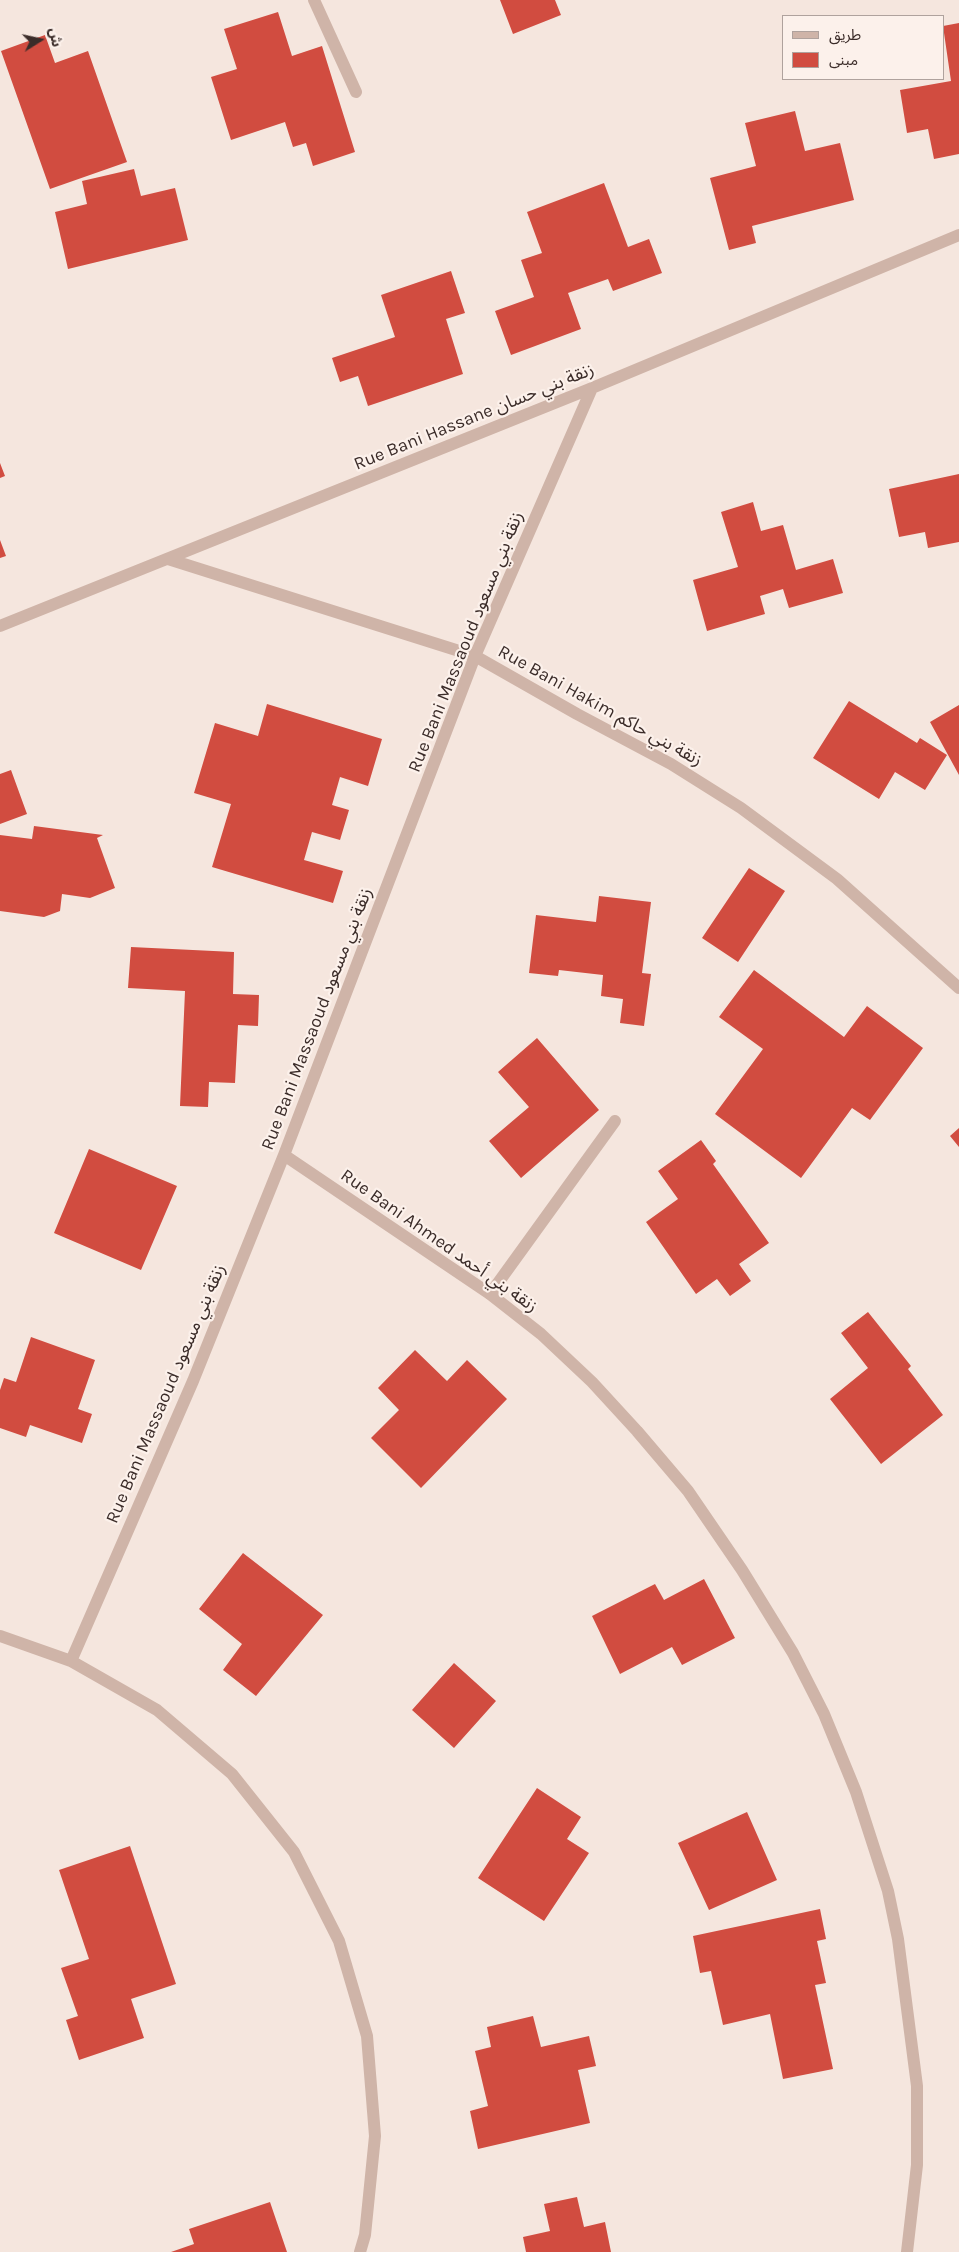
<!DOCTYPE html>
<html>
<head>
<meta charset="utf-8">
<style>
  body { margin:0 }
  #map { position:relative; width:959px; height:2252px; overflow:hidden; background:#f5e6de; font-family:Karla,"Noto Sans Arabic",sans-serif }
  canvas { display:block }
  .legend { position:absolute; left:782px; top:15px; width:162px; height:65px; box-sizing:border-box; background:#fcf1eb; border:1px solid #afa29d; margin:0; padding:6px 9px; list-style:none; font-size:15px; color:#3b2c29 }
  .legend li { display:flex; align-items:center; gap:10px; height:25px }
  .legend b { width:25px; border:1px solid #afa29d }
  .north { position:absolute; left:15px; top:15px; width:50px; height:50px; -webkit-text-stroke:4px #fcf1eb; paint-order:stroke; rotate:80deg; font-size:14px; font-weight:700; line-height:20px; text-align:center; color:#3b2c29 }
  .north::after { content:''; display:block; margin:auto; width:18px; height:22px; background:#3b2c29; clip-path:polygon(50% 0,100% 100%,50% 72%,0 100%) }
</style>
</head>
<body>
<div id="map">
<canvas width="959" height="2252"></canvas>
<ul class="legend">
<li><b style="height:6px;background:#cfb4a8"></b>طريق</li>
<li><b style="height:14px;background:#d14c40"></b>مبنى</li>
</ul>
<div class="north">ش</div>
</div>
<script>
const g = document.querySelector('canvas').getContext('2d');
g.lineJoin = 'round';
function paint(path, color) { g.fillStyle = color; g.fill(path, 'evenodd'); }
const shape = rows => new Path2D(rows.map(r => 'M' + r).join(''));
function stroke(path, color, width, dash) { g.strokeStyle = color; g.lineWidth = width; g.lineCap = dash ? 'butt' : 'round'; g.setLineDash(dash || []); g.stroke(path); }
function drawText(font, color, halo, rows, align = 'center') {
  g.font = font + ' Karla,"Noto Sans Arabic",sans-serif'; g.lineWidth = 4.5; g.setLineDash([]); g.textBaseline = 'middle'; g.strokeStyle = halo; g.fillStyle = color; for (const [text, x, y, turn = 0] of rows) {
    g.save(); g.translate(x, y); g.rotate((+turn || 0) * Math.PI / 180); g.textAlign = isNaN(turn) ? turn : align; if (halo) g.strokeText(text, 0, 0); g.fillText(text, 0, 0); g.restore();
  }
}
const building = shape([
  [500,0,555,0,561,15,513,34],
  [278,12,292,56,322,46,355,152,313,166,306,143,293,147,285,122,231,140,211,77,237,69,224,29],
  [959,23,959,154,934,159,928,129,907,133,900,90,951,81,943,26],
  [45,35,55,63,88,51,127,162,50,189,1,51],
  [795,111,805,151,840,143,854,200,752,226,756,243,729,250,710,178,756,166,745,123],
  [134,169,141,196,175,188,188,240,68,269,55,212,87,204,82,181],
  [604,183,628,247,649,239,662,273,613,291,608,279,568,293,581,329,511,355,495,311,534,297,521,260,542,253,527,212],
  [451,271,465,313,446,319,463,374,368,406,358,376,340,382,332,358,395,337,381,295],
  [0,463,5,476,0,478],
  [959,474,959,542,928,548,925,532,899,537,889,489],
  [753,502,761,531,783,525,796,570,833,559,843,593,789,608,783,589,760,596,765,614,707,631,693,580,738,567,721,512],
  [0,540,6,556,0,558],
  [849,701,917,743,920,738,947,755,925,790,895,772,879,799,813,758],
  [267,704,382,739,368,786,340,777,332,805,349,810,340,840,312,832,304,860,343,871,333,903,212,867,231,804,194,793,215,723,258,736],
  [959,705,959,775,930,722],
  [11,770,27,814,0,824,0,774],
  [34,826,103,835,97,838,115,888,90,898,62,894,60,911,44,917,0,911,0,835,32,839],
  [749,868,785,891,738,962,702,938],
  [599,896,651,902,642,973,651,974,644,1026,620,1023,623,999,601,996,603,975,559,970,558,976,529,973,536,915,596,922],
  [131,947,234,952,233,994,259,995,258,1026,238,1025,235,1083,209,1082,208,1107,180,1106,185,991,128,988],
  [754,970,844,1037,867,1006,923,1048,870,1120,852,1108,801,1178,715,1114,763,1049,719,1017],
  [537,1038,599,1110,521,1178,489,1141,529,1107,498,1072],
  [959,1128,959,1147,950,1136],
  [701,1140,716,1161,713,1164,769,1243,739,1264,751,1281,730,1296,717,1279,696,1294,646,1222,678,1199,658,1171],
  [89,1149,177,1186,141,1270,54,1233],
  [868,1312,911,1366,908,1369,943,1415,881,1464,830,1399,868,1368,841,1333],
  [31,1337,95,1360,78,1409,92,1414,82,1443,30,1425,26,1437,0,1428,0,1390,4,1378,16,1382],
  [415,1350,447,1381,467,1360,507,1399,421,1488,371,1438,399,1410,378,1388],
  [243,1553,323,1615,256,1696,223,1670,242,1644,199,1609],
  [704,1579,735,1638,682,1665,672,1647,620,1674,592,1616,655,1584,664,1600],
  [454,1663,496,1701,454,1748,412,1710],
  [537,1788,581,1817,567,1839,589,1853,544,1921,478,1878],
  [747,1812,777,1880,709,1910,678,1843],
  [130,1846,176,1984,131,1999,144,2038,79,2060,66,2020,78,2016,61,1968,89,1959,59,1870],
  [820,1909,826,1939,817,1941,826,1983,815,1985,833,2069,783,2079,770,2014,723,2025,711,1971,700,1973,693,1936],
  [533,2016,541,2047,589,2036,596,2066,578,2070,590,2123,478,2149,470,2111,488,2106,475,2051,491,2047,487,2027],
  [577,2197,584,2227,605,2222,611,2252,526,2252,523,2237,550,2231,544,2204],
  [270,2202,287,2252,171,2252,194,2244,189,2229]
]);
const service = shape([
  [490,1294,615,1121]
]);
const minor = shape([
  [314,0,356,92],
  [168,559,475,656,577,714,671,764,741,808,837,879,959,988],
  [0,626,592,388,959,235],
  [284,1155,490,1294,541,1334,592,1382,637,1431,688,1491,742,1570,793,1653,824,1714,856,1792,888,1891,898,1939,917,2086,917,2165,907,2252],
  [0,1636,71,1661,157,1710,232,1774,294,1852,339,1941,367,2036,375,2136,365,2235,360,2252],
  [71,1661,193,1381,284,1155,475,656,592,388]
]);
const streetNames = [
  ["Rue Bani Hassane زنقة بني حسان",474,417,-22],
  ["Rue Bani Massaoud زنقة بني مسعود",466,642,-68],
  ["Rue Bani Hakim زنقة بني حاكم",600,706,29],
  ["Rue Bani Massaoud زنقة بني مسعود",317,1019,-69],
  ["Rue Bani Ahmed زنقة بني أحمد",439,1241,35],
  ["Rue Bani Massaoud زنقة بني مسعود",166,1394,-67]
];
paint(building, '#d14c40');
stroke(service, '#cfb4a8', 12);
stroke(minor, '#cfb4a8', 12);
drawText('18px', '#3b2c29', '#fcf1eb', streetNames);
</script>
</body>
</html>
